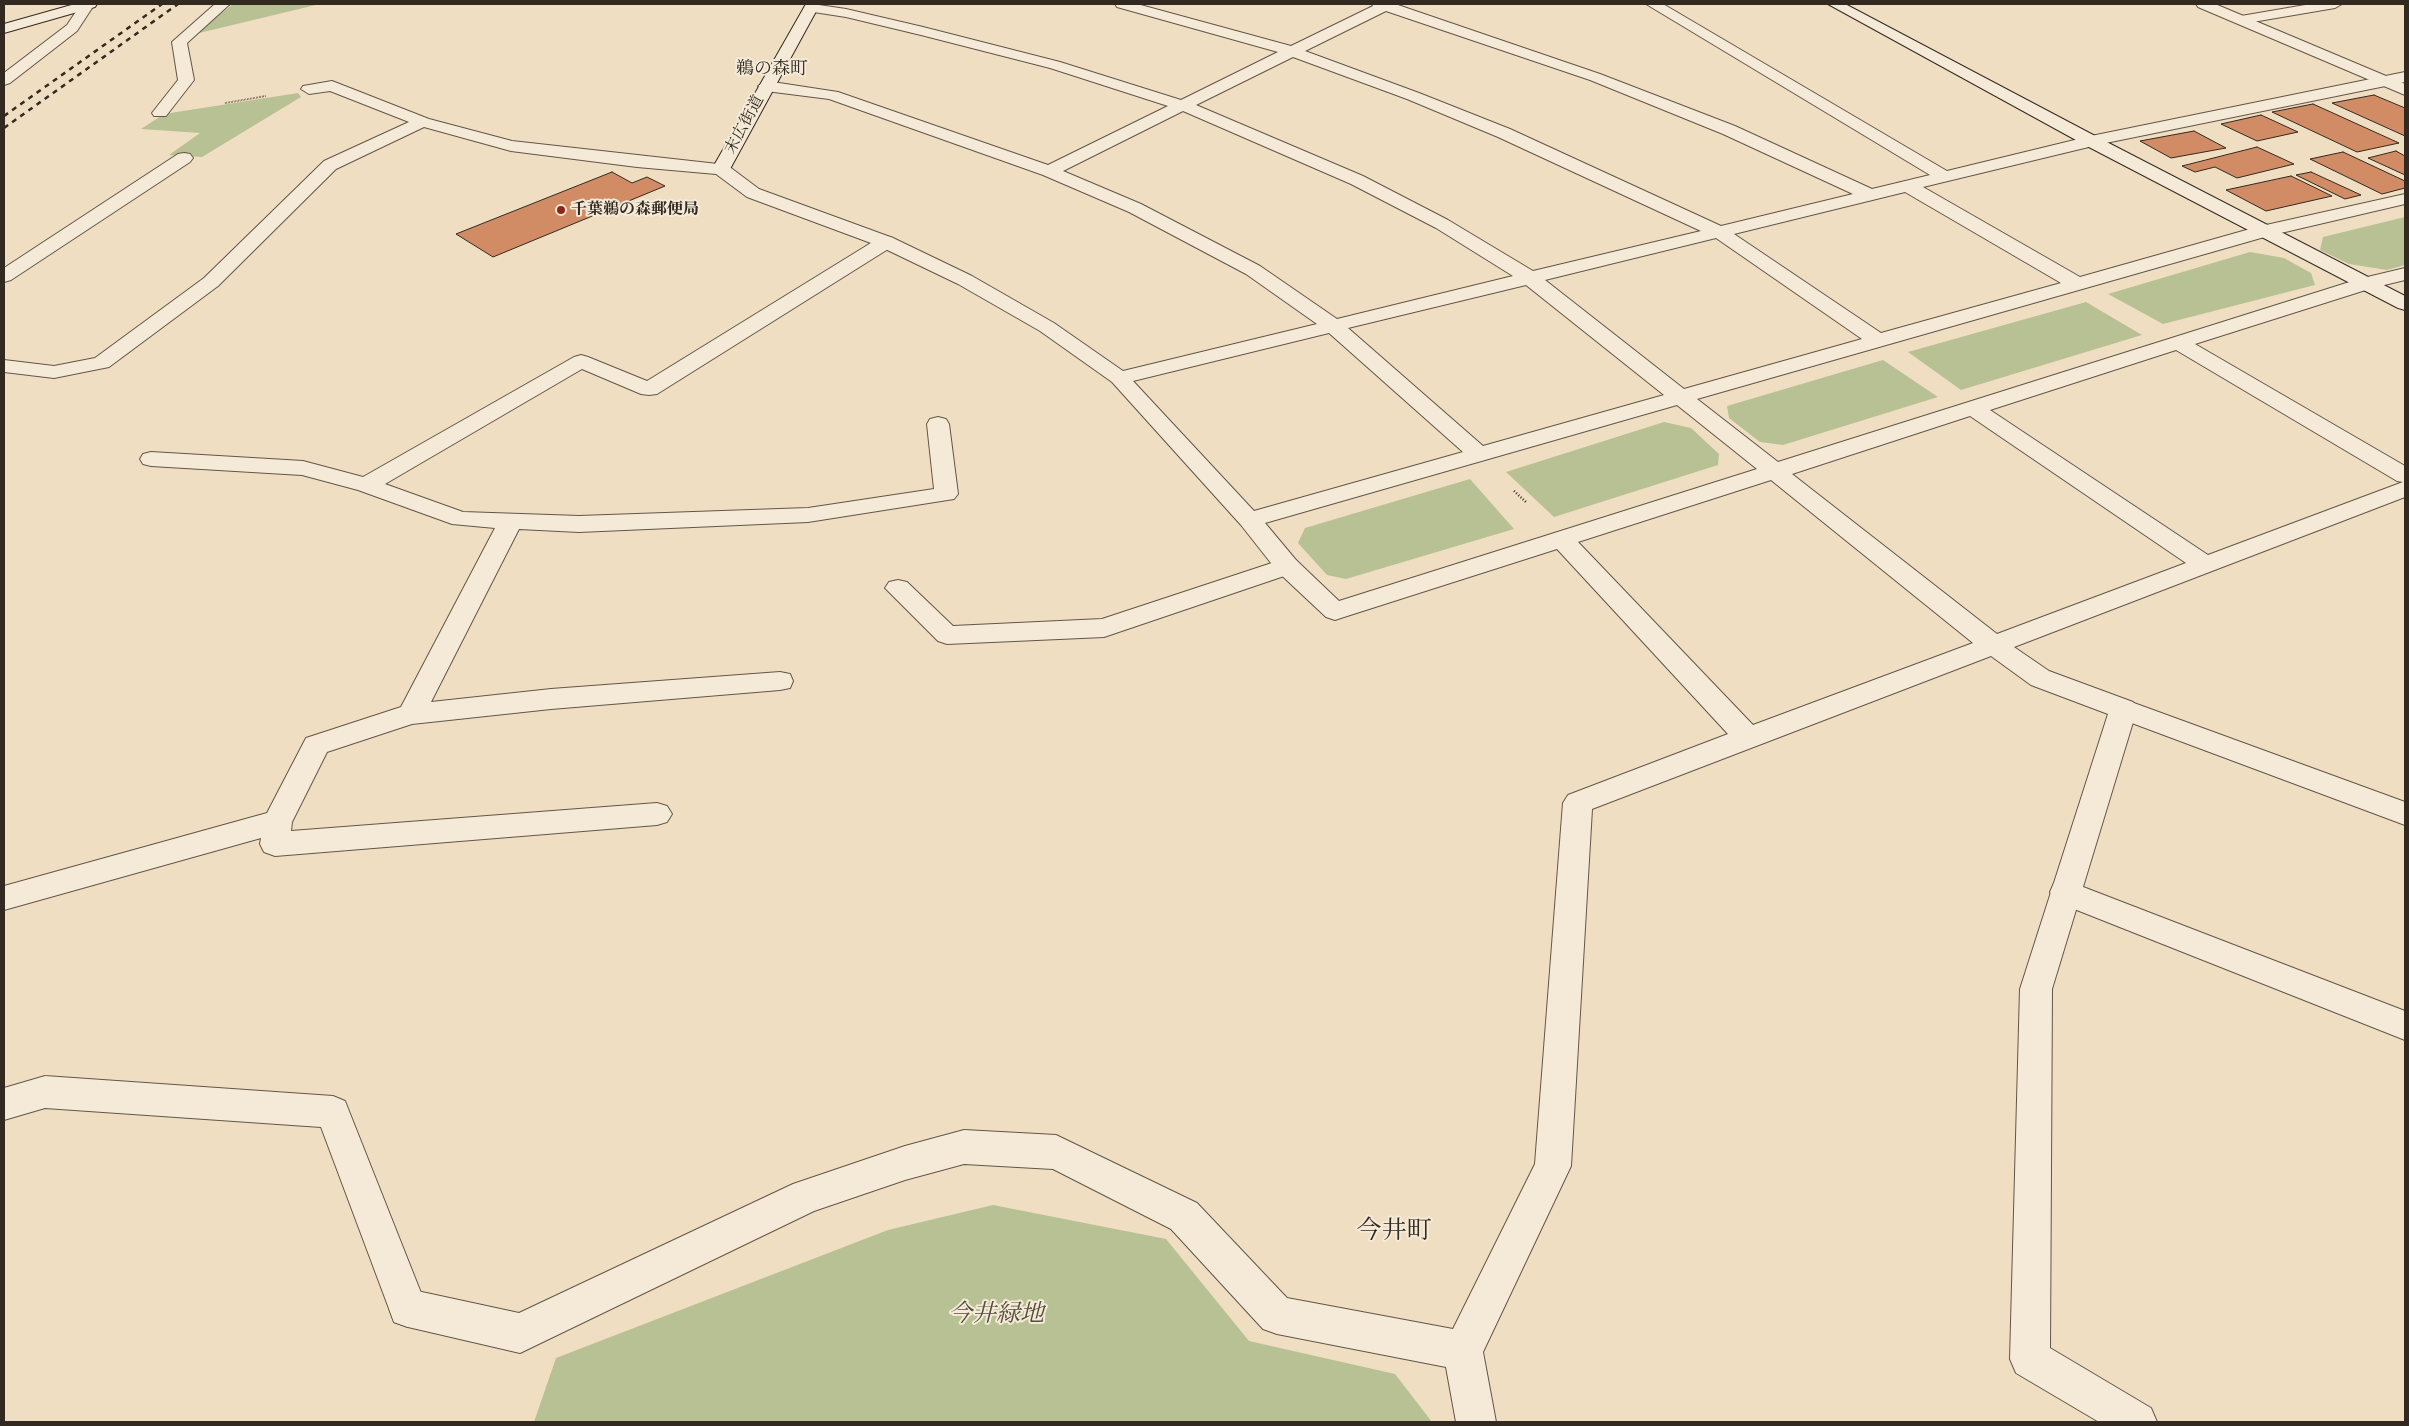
<!DOCTYPE html>
<html>
<head>
<meta charset="utf-8">
<style>
  body { margin:0 }
  #map { position:relative; width:2409px; height:1426px; overflow:hidden; background:#f0dec2; font-family:"Libre Bodoni",serif }
  canvas { display:block }
  .frame { position:absolute; inset:0; border:5px solid #322920; pointer-events:none }
</style>
</head>
<body>
<div id="map">
<canvas width="2409" height="1426"></canvas>
<div class="frame"></div>
</div>
<script>
const g = document.querySelector('canvas').getContext('2d');
g.lineJoin = 'round';
function paint(path, color) { g.fillStyle = color; g.fill(path, 'evenodd'); }
const shape = rows => new Path2D(rows.map(r => 'M' + r).join(''));
function stroke(path, color, width, dash) { g.strokeStyle = color; g.lineWidth = width; g.lineCap = dash ? 'butt' : 'round'; g.setLineDash(dash || []); g.stroke(path); }
function drawText(font, color, halo, rows, align = 'center') {
  g.font = font + ' "Libre Bodoni","Noto Serif JP",serif'; g.lineWidth = 4; g.setLineDash([]); g.textBaseline = 'middle'; g.strokeStyle = halo; g.fillStyle = color; for (const [text, x, y, turn = 0] of rows) {
    g.save(); g.translate(x, y); g.rotate((+turn || 0) * Math.PI / 180); g.textAlign = isNaN(turn) ? turn : align; if (halo) g.strokeText(text, 0, 0); g.fillText(text, 0, 0); g.restore();
  }
}
const green = shape([
  [233,4,320,4,195,34],
  [298,93,301,97,202,157,169,155,200,133,141,129,164,114],
  [2405,217,2405,265,2387,270,2349,264,2320,250,2323,237],
  [2250,252,2284,258,2311,273,2315,285,2163,324,2108,294],
  [2086,302,2142,335,1961,390,1908,352],
  [1883,360,1938,397,1783,445,1760,442,1729,418,1727,406],
  [1664,422,1691,428,1719,454,1718,465,1554,517,1506,472],
  [1470,479,1514,529,1346,579,1327,575,1298,543,1305,528],
  [993,1205,1166,1239,1249,1341,1395,1374,1432,1422,534,1422,556,1358,888,1230]
]);
const building = shape([
  [2374,95,2405,108,2405,136,2332,103,2374,95],
  [2313,104,2399,143,2357,152,2272,112,2313,104],
  [2261,115,2298,132,2257,141,2221,124,2261,115],
  [2194,131,2226,148,2171,158,2140,141,2194,131],
  [2257,147,2294,164,2237,178,2215,167,2195,172,2182,166,2257,147],
  [2396,151,2405,156,2405,175,2368,158,2396,151],
  [2343,152,2405,181,2405,188,2382,194,2310,159,2343,152],
  [612,172,632,183,647,177,665,186,493,257,456,234,612,172],
  [2311,172,2361,195,2345,199,2296,175,2311,172],
  [2291,176,2332,196,2266,211,2226,190,2291,176]
]);
const pathFar1 = shape([
  [225,103,266,96]
]);
const path = shape([
  [1514,491,1526,502]
]);
const lane = shape([
  [215,4,230,4,187,43,194,80,166,116,154,116,152,113,178,80,172,42,215,4],
  [2311,4,2342,4,2335,8,2241,24,2234,20,2241,16,2311,4],
  [2405,72,2405,82,2091,146,2085,145,2083,141,2085,137,2091,136,2405,72],
  [886,236,893,238,895,242,893,246,657,394,649,395,641,394,582,369,385,484,463,512,579,516,808,508,934,489,927,424,930,419,938,417,946,419,949,424,958,494,954,499,808,522,579,532,519,529,431,702,551,689,780,672,790,674,793,681,790,688,780,690,551,709,412,724,327,752,292,822,291,831,657,803,667,806,672,814,667,822,657,825,275,856,264,852,260,844,261,838,4,910,4,886,267,813,306,738,401,707,495,528,452,524,358,490,302,475,151,466,143,464,140,459,143,454,151,452,303,461,363,477,574,357,581,355,588,357,647,381,879,238,886,236],
  [1287,558,1296,560,1299,566,1296,572,1104,637,947,644,938,641,885,588,889,582,898,580,907,582,953,626,1102,619,1287,558],
  [2123,699,2405,802,2405,825,2113,716,2109,709,2113,702,2123,699],
  [2065,880,2405,1011,2405,1040,2054,901,2050,892,2054,883,2065,880],
  [45,1076,333,1096,345,1101,427,1308,422,1322,408,1327,394,1322,321,1127,45,1108,4,1120,4,1088,45,1076]
]);
const street = shape([
  [81,4,94,5,77,31,10,83,4,85,4,73,67,25,81,4],
  [812,4,846,9,923,27,1060,62,1181,100,1278,52,1117,7,1115,4,1137,4,1291,46,1373,6,1372,4,1395,4,1600,74,1735,126,1872,189,1930,175,1646,4,1663,4,1947,171,2091,136,2097,137,2099,141,2097,145,1923,187,2080,277,2257,227,2405,194,2405,204,2268,236,1697,399,1778,462,2359,279,2405,268,2405,280,2372,288,2195,344,2405,466,2405,497,2014,647,2049,671,2133,702,2137,709,2052,989,2050,1348,2151,1408,2157,1422,2099,1422,2016,1373,2010,1359,2020,989,2108,714,2031,685,1991,656,1592,809,1571,1166,1483,1352,1496,1422,1456,1422,1446,1367,1277,1334,1263,1329,1171,1229,1053,1169,964,1164,905,1180,814,1211,520,1353,408,1327,394,1322,389,1308,394,1294,408,1289,519,1313,793,1184,905,1146,964,1130,1056,1135,1197,1203,1287,1298,1453,1329,1535,1164,1563,803,1568,795,1728,734,1557,549,1344,617,1335,620,1326,617,1278,572,1241,525,1112,382,1040,331,958,284,879,246,747,197,716,174,637,167,511,151,424,127,336,169,218,286,109,367,54,378,4,372,4,360,54,366,95,358,204,278,324,161,409,122,330,91,309,94,301,89,303,86,332,81,429,119,512,141,727,165,759,189,893,238,972,276,1054,323,1123,371,1317,324,1246,274,1129,212,1043,175,829,99,766,91,758,86,766,81,838,92,1048,165,1168,106,1050,68,921,35,846,17,807,11,805,8,812,4],
  [1386,11,1590,80,1723,134,1853,194,1721,226,1510,129,1419,93,1305,51,1386,11],
  [1293,57,1407,99,1498,137,1701,231,1533,271,1448,220,1363,176,1196,105,1293,57],
  [1183,111,1351,184,1436,228,1513,276,1337,319,1260,266,1141,204,1063,171,1183,111],
  [1905,192,2061,283,1881,333,1734,234,1905,192],
  [1716,238,1862,339,1684,389,1545,280,1716,238],
  [1526,285,1664,395,1483,446,1348,328,1526,285],
  [1329,333,1463,452,1254,511,1133,381,1329,333],
  [2176,350,2397,481,2403,482,2208,555,1990,410,2176,350],
  [1677,405,1757,469,1339,601,1296,560,1265,523,1677,405],
  [1970,416,2186,563,1997,634,1792,474,1970,416],
  [1771,480,1973,643,1753,725,1578,542,1771,480],
  [2196,4,2215,4,2405,84,2405,95,2198,7,2196,4],
  [184,153,190,154,193,158,190,162,11,280,4,282,4,268,178,154,184,153]
]);
const secondary = shape([
  [75,4,97,4,95,7,4,33,4,24,75,4],
  [806,4,820,4,730,169,727,173,715,173,712,169,806,4],
  [1828,4,1845,4,2097,137,2405,296,2405,310,2398,308,2085,145,1828,4]
]);
const rail = shape([
  [4,116,162,4],
  [4,128,178,4]
]);
const markers = [
  [561,210,5,"#8f2418"]
];
const farStreetnames = [
  ["末広街道",745,125,-62]
];
const farPoinames = [
  ["千葉鵜の森郵便局",571,210]
];
const farNeighbourhoodnames = [
  ["鵜の森町",772,70]
];
const nearParknames = [
  ["今井緑地",996,1315]
];
const nearNeighbourhoodnames = [
  ["今井町",1394,1232]
];
paint(green, '#b8c194');
paint(building, '#d18b65');
stroke(building, '#322920', 1);
stroke(lane, '#625648', 2);
stroke(street, '#625648', 2);
stroke(secondary, '#322920', 2);
stroke(pathFar1, '#322920', 2, [0.5, 1]);
stroke(path, '#322920', 2.5, [1, 2]);
paint(lane, '#f5ead7');
paint(street, '#f5ead7');
paint(secondary, '#f5ead7');
stroke(rail, '#322920', 2.5, [5, 5]);
for (const [x, y, r, color] of markers) { const dot = new Path2D(); dot.arc(x, y, r, 0, 2 * Math.PI); g.fillStyle = color; g.fill(dot); stroke(dot, '#f5ead7', 2); }
drawText('16px', '#322920', '#f5ead7', farStreetnames);
drawText('bold 16px', '#322920', '#f5ead7', farPoinames, 'left');
drawText('18px', '#322920', '#f5ead7', farNeighbourhoodnames);
drawText('italic 24px', '#544f3d', '#f5ead7', nearParknames);
drawText('25px', '#322920', '#f5ead7', nearNeighbourhoodnames);
</script>
</body>
</html>
